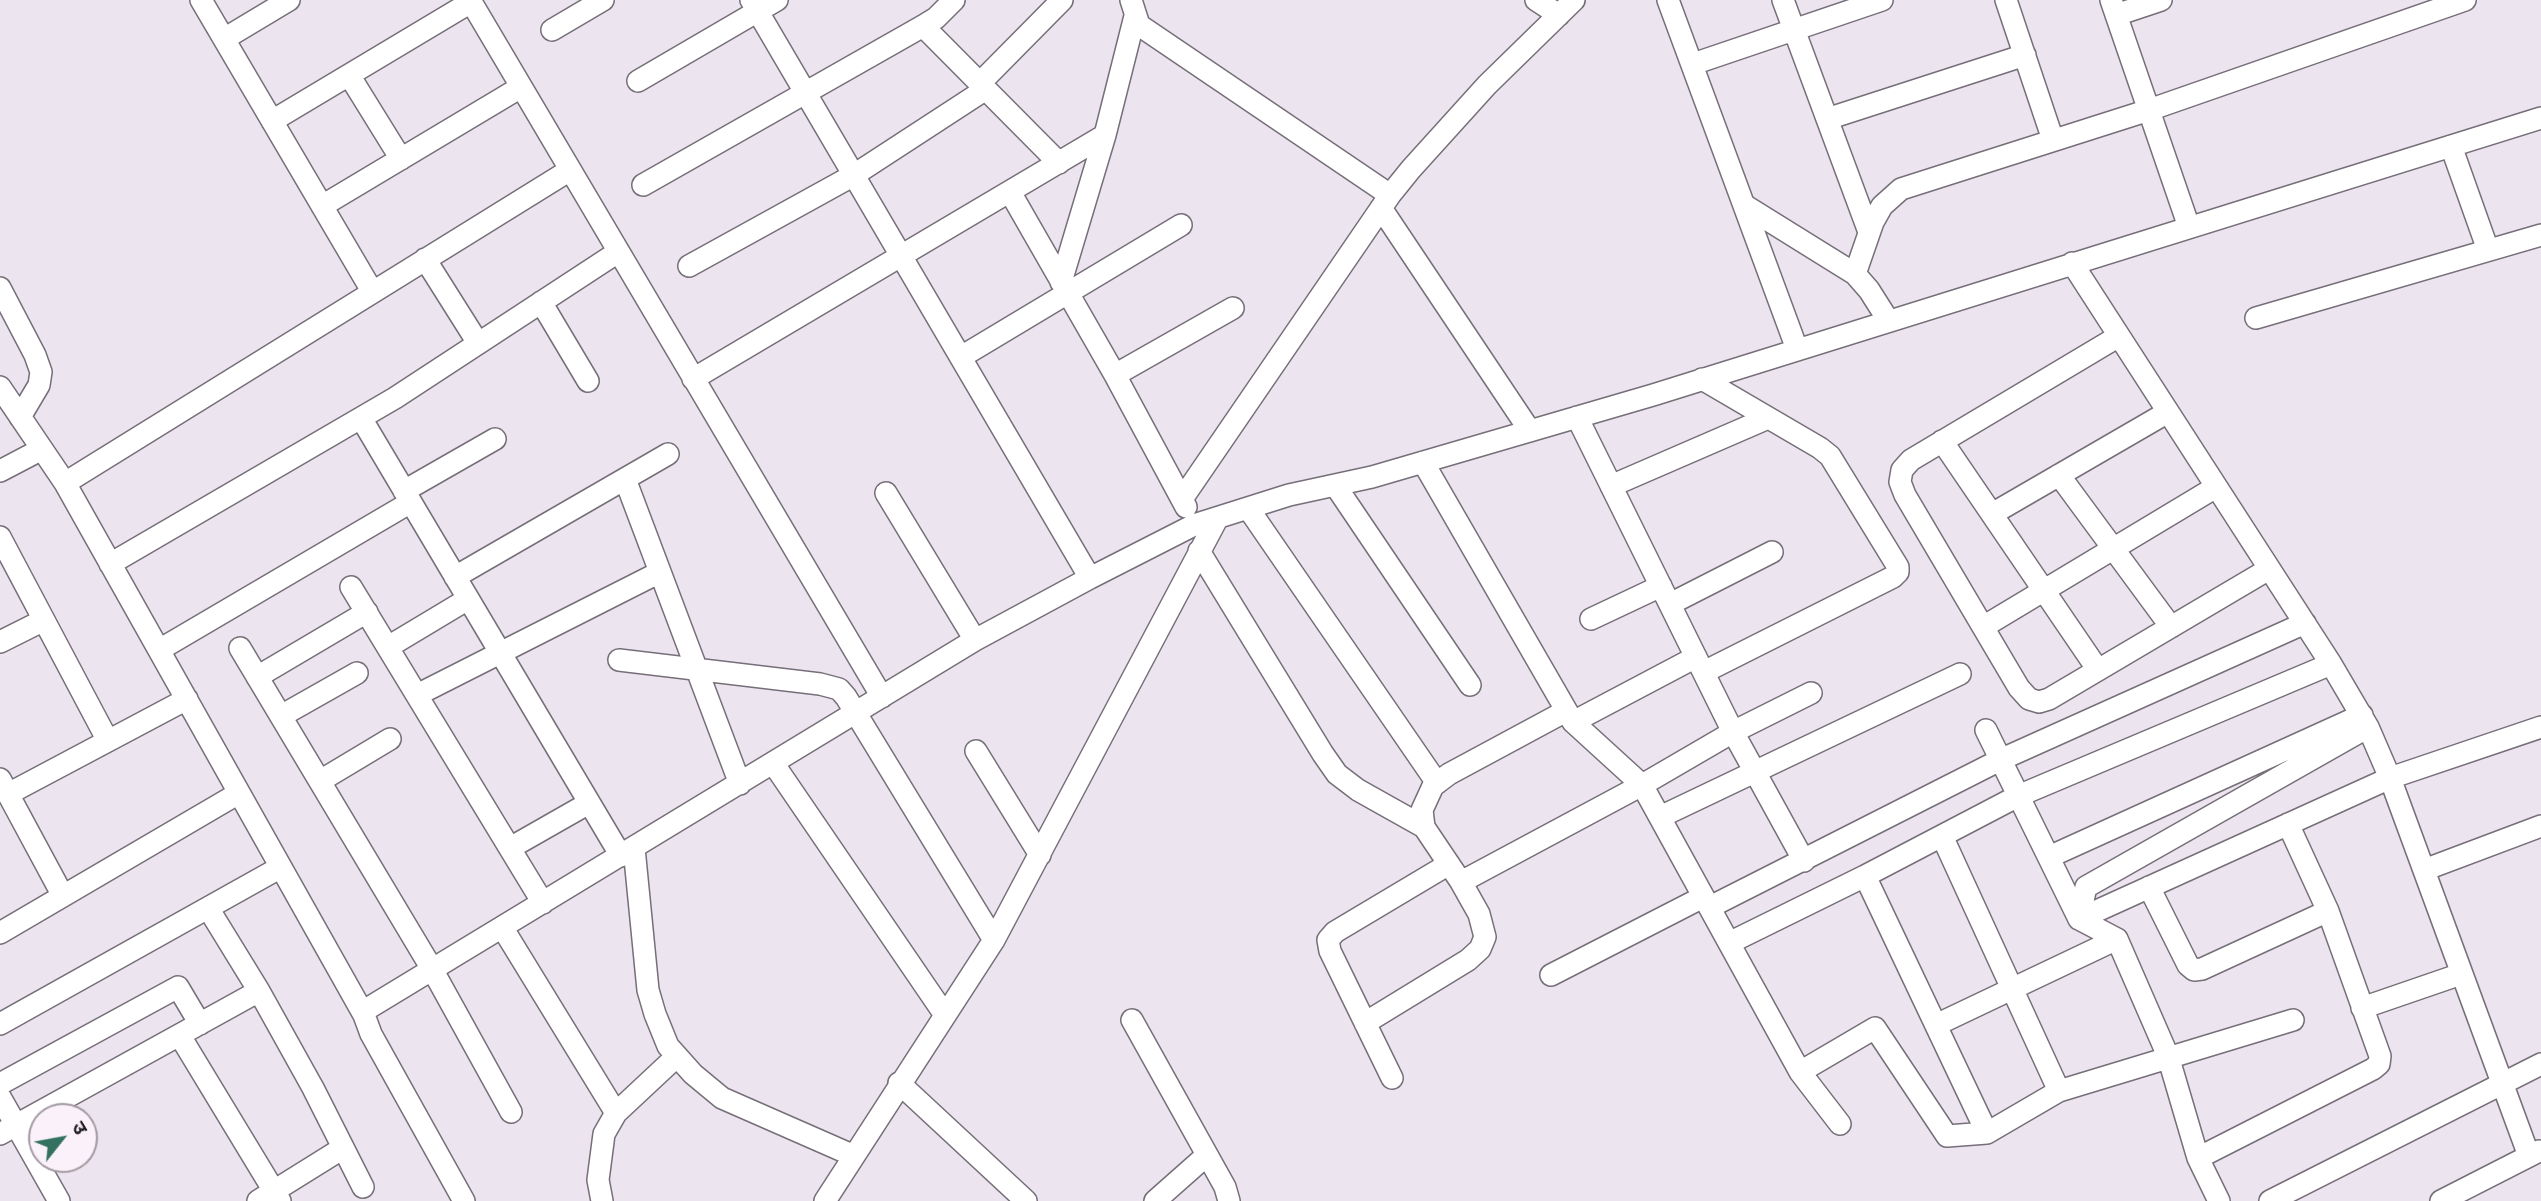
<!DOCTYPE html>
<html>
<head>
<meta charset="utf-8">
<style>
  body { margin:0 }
  #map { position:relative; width:2541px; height:1201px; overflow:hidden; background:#ece4ee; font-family:Bitter,"Noto Sans Devanagari",serif }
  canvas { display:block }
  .north { position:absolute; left:28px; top:1103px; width:70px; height:70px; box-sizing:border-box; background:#faf1fb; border:2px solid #a39ca3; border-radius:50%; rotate:59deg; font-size:19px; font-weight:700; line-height:28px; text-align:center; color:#201d20 }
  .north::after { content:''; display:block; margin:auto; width:24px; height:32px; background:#34725f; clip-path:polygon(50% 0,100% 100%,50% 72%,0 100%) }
</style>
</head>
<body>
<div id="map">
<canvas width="2541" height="1201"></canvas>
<div class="north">उ</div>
</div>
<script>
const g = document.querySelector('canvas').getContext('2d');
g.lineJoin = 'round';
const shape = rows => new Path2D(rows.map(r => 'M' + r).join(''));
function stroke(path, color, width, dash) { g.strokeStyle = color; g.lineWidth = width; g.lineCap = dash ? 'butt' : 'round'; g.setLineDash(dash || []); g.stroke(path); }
const street = shape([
  [201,0,372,291],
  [470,0,882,697],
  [751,0,1090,578],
  [1131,0,1139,25,1390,195],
  [1536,0,1559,15],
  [1668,0,1797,349],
  [1783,0,1869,232],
  [2006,0,2053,140],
  [2111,0,2189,227],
  [2116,15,2161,0],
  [923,26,1059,163],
  [552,30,603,0],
  [224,39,289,0],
  [1693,64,1882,0],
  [349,75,401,159],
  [638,81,777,0],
  [980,83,1062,0],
  [1827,119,2025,55],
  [272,121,471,2],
  [2451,146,2488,250],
  [643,185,923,26,936,18,954,0],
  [1010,192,1115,375,1186,507],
  [1744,205,1855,274,1869,290,1888,320],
  [322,206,521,87],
  [1381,208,1530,431],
  [425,259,478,343],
  [2072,263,2331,664,2368,727,2390,778,2529,1156],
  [689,266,854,175,986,89],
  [1855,274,1873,222,1882,206,1901,189,2149,110,2465,0],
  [1061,282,1105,135,1135,16],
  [0,288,35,355,41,372,39,385,20,417],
  [541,302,588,381],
  [2256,318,2541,235],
  [2119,336,1911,460,1902,470,1900,482,1905,495,2019,688,2029,699,2039,702,2049,699,2269,569],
  [961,357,1181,225],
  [1115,375,1233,308],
  [693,379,1105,135],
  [1702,379,1820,448,1830,456,1898,567,1898,572,1893,577,1704,672],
  [0,387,65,483,364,1015],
  [1577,417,1733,732,1804,861],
  [361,418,621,856],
  [1942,441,2098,670],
  [1423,462,1573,722,1642,785,1800,1072,1840,1124],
  [0,471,42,449],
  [2059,475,2171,627],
  [625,479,740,784],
  [65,483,570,170],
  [1335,485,1470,685],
  [1611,486,1768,418],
  [404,491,495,439],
  [886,493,975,640],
  [1182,499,1390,195,1411,169,1487,85,1574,0],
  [1248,508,1437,783],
  [1992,514,2168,412],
  [0,537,108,741],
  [1199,551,1323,754,1337,774,1358,790,1424,827],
  [110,564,395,398,618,252],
  [455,577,668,454],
  [351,587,543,903],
  [1670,604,1772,552],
  [1591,619,1661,586],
  [1983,627,2216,487],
  [0,642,44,620],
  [388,647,468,599],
  [240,648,432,969,511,1112],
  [159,650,411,502],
  [619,660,820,684,839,689,846,697,994,940],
  [257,677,367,612],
  [417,695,660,572],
  [281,716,357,673],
  [1573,722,1696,657],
  [1986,730,2079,919,2117,939,2168,1056,2198,1158,2219,1201],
  [976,751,1040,855],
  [773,763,945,1015],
  [0,779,63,896],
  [320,781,390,739],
  [8,794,187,699],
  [1660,817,1960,674],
  [1942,836,2059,1091],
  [510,848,589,803],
  [634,848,648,990,655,1014,668,1046,693,1074,722,1098,852,1155],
  [2049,857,2362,715],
  [2424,870,2541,826],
  [1865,876,1987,1133],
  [1461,882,1642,785,1733,732,1811,693],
  [2149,887,2188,965,2194,970,2202,969,2328,911],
  [1710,907,2000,760,2305,623],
  [208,908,259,991,313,1088,363,1187],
  [2079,919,2390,778,2541,727],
  [2079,919,2086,887,2368,727],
  [502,927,616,1113],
  [0,933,239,793],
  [1729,943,1865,876,2018,796,2331,664],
  [1551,975,1703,897],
  [2362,1008,2461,974],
  [1132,1020,1225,1187,1229,1201],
  [1365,1023,1468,960,1480,949,1485,937,1479,914,1461,882,1424,827,1422,810,1433,786,1449,774,1566,711],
  [0,1024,281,867],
  [1936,1025,2117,939],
  [180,1036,280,1201],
  [1800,1072,1875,1028,1947,1136,1987,1133,2059,1091,2293,1020],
  [1392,1078,1330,951,1328,940,1335,932,1449,864],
  [899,1083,1026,1201],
  [0,1084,178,987,200,1024],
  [0,1097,59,1201],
  [0,1134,259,991],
  [2198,1158,2373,1069,2379,1064,2380,1056,2328,911,2288,824],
  [258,1201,343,1148],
  [464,1201,371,1034,364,1015,367,1009,975,640,1090,578,1194,525,1289,495,1372,477,1653,395,2541,118],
  [602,1201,598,1180,604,1134,616,1113,677,1056],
  [825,1201,994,940,1217,519],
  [1155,1201,1207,1155],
  [2270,1201,2541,1064],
  [2441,1201,2539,1151]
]);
stroke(street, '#766e78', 24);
stroke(street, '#fff', 21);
</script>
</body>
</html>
